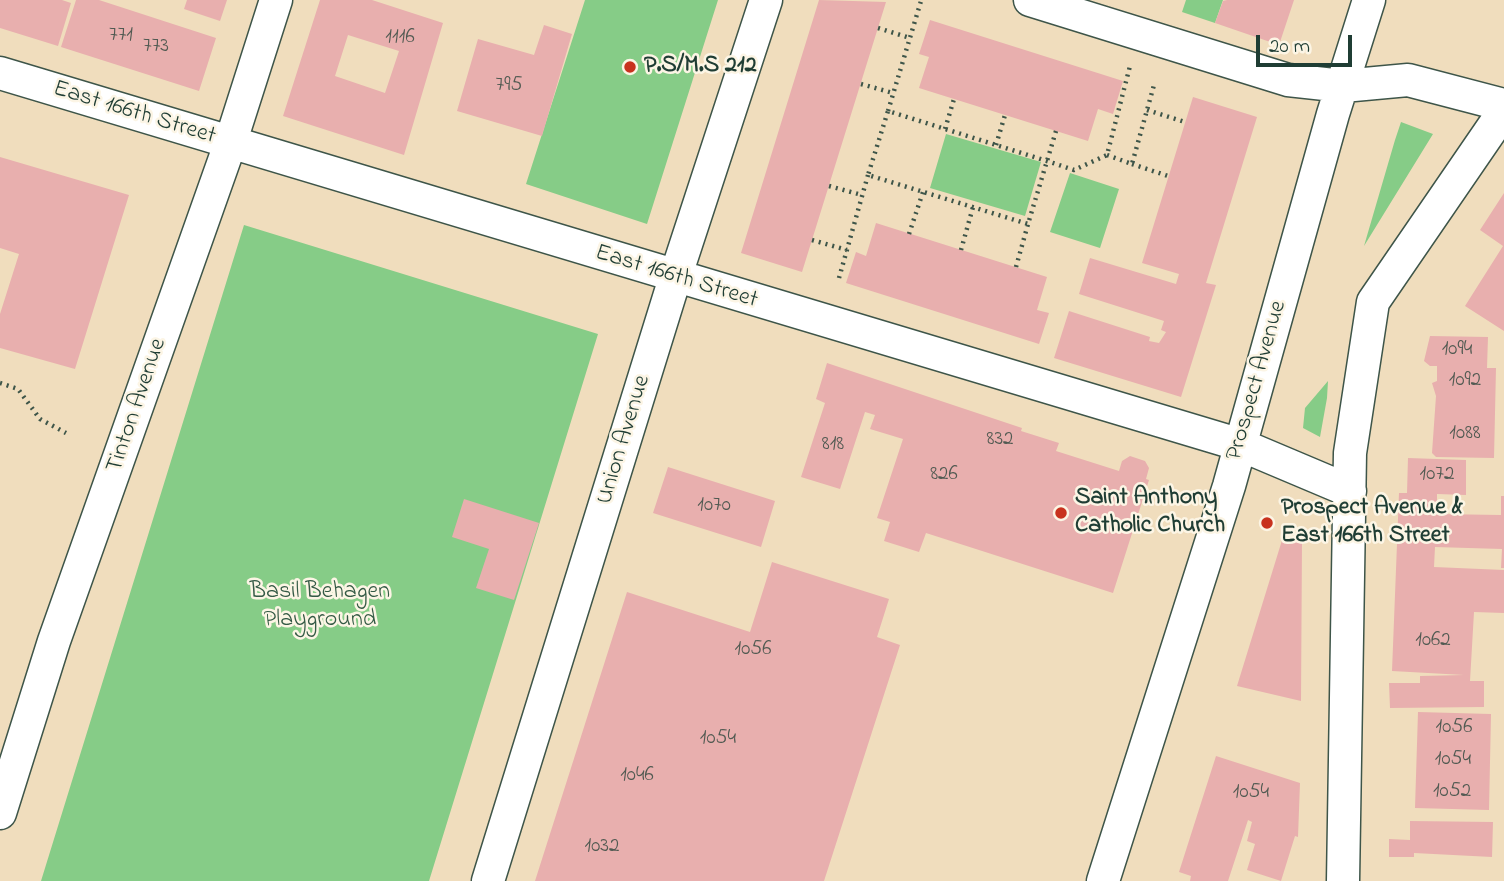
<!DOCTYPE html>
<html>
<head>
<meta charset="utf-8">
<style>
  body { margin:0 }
  #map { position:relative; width:1504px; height:881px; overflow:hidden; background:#f0ddbd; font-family:"Indie Flower",sans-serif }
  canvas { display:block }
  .scale { position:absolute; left:1256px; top:35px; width:96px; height:32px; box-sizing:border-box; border:4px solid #1f3d34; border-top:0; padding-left:9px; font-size:21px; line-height:24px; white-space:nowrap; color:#1f3d34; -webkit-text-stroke:5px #fcf5e5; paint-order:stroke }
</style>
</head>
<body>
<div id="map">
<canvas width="1504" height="881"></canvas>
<div class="scale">20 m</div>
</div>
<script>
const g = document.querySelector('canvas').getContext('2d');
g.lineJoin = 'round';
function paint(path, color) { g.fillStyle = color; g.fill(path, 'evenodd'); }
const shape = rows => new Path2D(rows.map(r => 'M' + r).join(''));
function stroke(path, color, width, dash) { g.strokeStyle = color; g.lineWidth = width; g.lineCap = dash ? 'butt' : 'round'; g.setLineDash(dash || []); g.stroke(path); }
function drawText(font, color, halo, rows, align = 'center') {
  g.font = font + ' "Indie Flower",sans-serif'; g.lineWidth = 5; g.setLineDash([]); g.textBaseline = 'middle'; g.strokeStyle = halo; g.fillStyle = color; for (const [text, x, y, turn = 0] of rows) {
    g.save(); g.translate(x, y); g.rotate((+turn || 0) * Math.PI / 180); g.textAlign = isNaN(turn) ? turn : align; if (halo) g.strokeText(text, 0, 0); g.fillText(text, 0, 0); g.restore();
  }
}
const green = shape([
  [585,0,718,0,647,224,526,184],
  [1186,0,1223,0,1215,23,1182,12],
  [1401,122,1433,134,1364,246,1395,140],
  [946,134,1041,162,1025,216,930,188],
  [1070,173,1119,189,1100,248,1050,232],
  [244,225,598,334,429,881,41,881],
  [1328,381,1327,398,1320,437,1303,428,1305,408]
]);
const building = shape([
  [0,0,62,0,71,3,58,46,0,28],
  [76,0,99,0,216,38,199,91,61,47],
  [187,0,227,0,220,21,184,9],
  [320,0,372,0,443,23,404,155,283,116],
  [348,35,399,51,385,93,335,76],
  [819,0,886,2,802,272,741,253],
  [1227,0,1294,0,1279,45,1215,23,1223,1],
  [930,20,1123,81,1113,114,1098,109,1088,141,919,88,929,57,919,54],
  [544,25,572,34,542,136,457,111,478,39,534,55],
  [1193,97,1257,117,1206,283,1216,285,1181,397,1054,358,1069,311,1150,337,1149,341,1159,343,1166,332,1161,330,1164,321,1079,294,1090,258,1176,284,1179,274,1142,263],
  [0,157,129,195,75,369,0,348,0,314,19,254,0,248],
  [1504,193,1504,331,1465,306,1503,246,1480,230],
  [876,223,1047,277,1037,310,1049,313,1039,344,846,283,856,252,866,256],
  [1430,336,1488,337,1487,368,1496,368,1494,458,1436,457,1432,453,1436,396,1432,383,1437,381,1437,366,1430,366,1424,361],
  [827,363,1022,428,1021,431,1059,443,1056,451,1119,471,1122,461,1130,456,1145,461,1149,468,1146,479,1149,480,1113,593,926,533,919,552,884,541,890,522,877,518,903,439,870,429,875,415,865,412,840,489,801,477,825,403,816,399],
  [1408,458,1466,460,1466,495,1437,494,1437,514,1501,515,1501,496,1504,496,1504,568,1501,568,1502,549,1435,547,1434,567,1504,570,1504,613,1474,612,1470,681,1484,681,1484,707,1390,708,1389,683,1420,683,1420,676,1464,675,1392,671,1399,493,1407,493],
  [668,467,775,501,761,547,653,513],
  [464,499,539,523,514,600,476,588,489,549,452,537],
  [1283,537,1302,541,1301,701,1237,686],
  [772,562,889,599,877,637,900,645,824,881,535,881,627,592,750,632],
  [1418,712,1491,714,1489,810,1415,808],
  [1216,756,1300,783,1298,837,1295,836,1281,881,1247,870,1255,844,1247,841,1252,822,1248,820,1228,881,1190,881,1191,876,1179,872],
  [1410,821,1493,822,1492,857,1414,853,1414,857,1389,857,1389,839,1410,840]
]);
const path = shape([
  [878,28,910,38],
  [861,84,893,93],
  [1147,110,1185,122],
  [888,111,921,1],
  [945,129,954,99],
  [1056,131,1047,161,1028,224,868,175,888,111,1047,161,1074,170,1107,155,1130,66],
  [996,145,1005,115],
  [1107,155,1132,164,1154,85],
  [1132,164,1168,176],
  [829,186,862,195],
  [909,234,923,192],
  [812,240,847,250],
  [961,250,973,207],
  [1016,267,1028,224],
  [839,278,868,175],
  [0,383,18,389,40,419,66,433]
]);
const minor = shape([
  [1030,0,1288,80,1343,86,1408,80,1504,105],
  [0,73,1241,445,1350,491],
  [0,813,54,641,230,144,276,0],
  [488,881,675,278,766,0],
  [1103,881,1229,486,1333,114,1369,0],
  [1343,881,1350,453,1373,302,1504,111]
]);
const markers = [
  [630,67,7,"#c8321e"],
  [1061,513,7,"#c8321e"],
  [1267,523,7,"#c8321e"]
];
const numberNames = [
  ["771",121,37],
  ["1116",400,39],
  ["773",156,48],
  ["795",509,87],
  ["1094",1457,351],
  ["1092",1465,382],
  ["1088",1465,435],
  ["832",1000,441],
  ["818",833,446],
  ["826",944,476],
  ["1072",1437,476],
  ["1070",714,507],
  ["1062",1433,642],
  ["1056",753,651],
  ["1056",1454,729],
  ["1054",718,740],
  ["1054",1453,761],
  ["1046",637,777],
  ["1052",1452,793],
  ["1054",1251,794],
  ["1032",602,848]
];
const poiNames = [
  ["P.S/M.S 212",644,67],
  ["Saint Anthony",1075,499],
  ["Catholic Church",1075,527],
  ["Prospect Avenue &",1281,509],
  ["East 166th Street",1281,537]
];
const streetNames = [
  ["East 166th Street",134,114,17],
  ["East 166th Street",676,278,17],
  ["Prospect Avenue",1258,381,-74],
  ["Tinton Avenue",138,406,-71],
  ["Union Avenue",625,440,-73]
];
const parkNames = [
  ["Basil Behagen",320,593],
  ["Playground",320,621]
];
paint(green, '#86cc87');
paint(building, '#e8afae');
stroke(minor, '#3e5549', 35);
stroke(path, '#3e5549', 4.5, [2, 5]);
stroke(minor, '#fff', 32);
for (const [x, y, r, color] of markers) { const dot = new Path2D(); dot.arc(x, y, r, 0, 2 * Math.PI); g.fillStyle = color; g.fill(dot); stroke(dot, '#fcf5e5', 2.5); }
drawText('21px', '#515a52', null, numberNames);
drawText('bold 24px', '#1f3d34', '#fcf5e5', poiNames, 'left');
drawText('24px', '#1f3d34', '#fcf5e5', streetNames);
drawText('24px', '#345a45', '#fcf5e5', parkNames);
</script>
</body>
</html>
